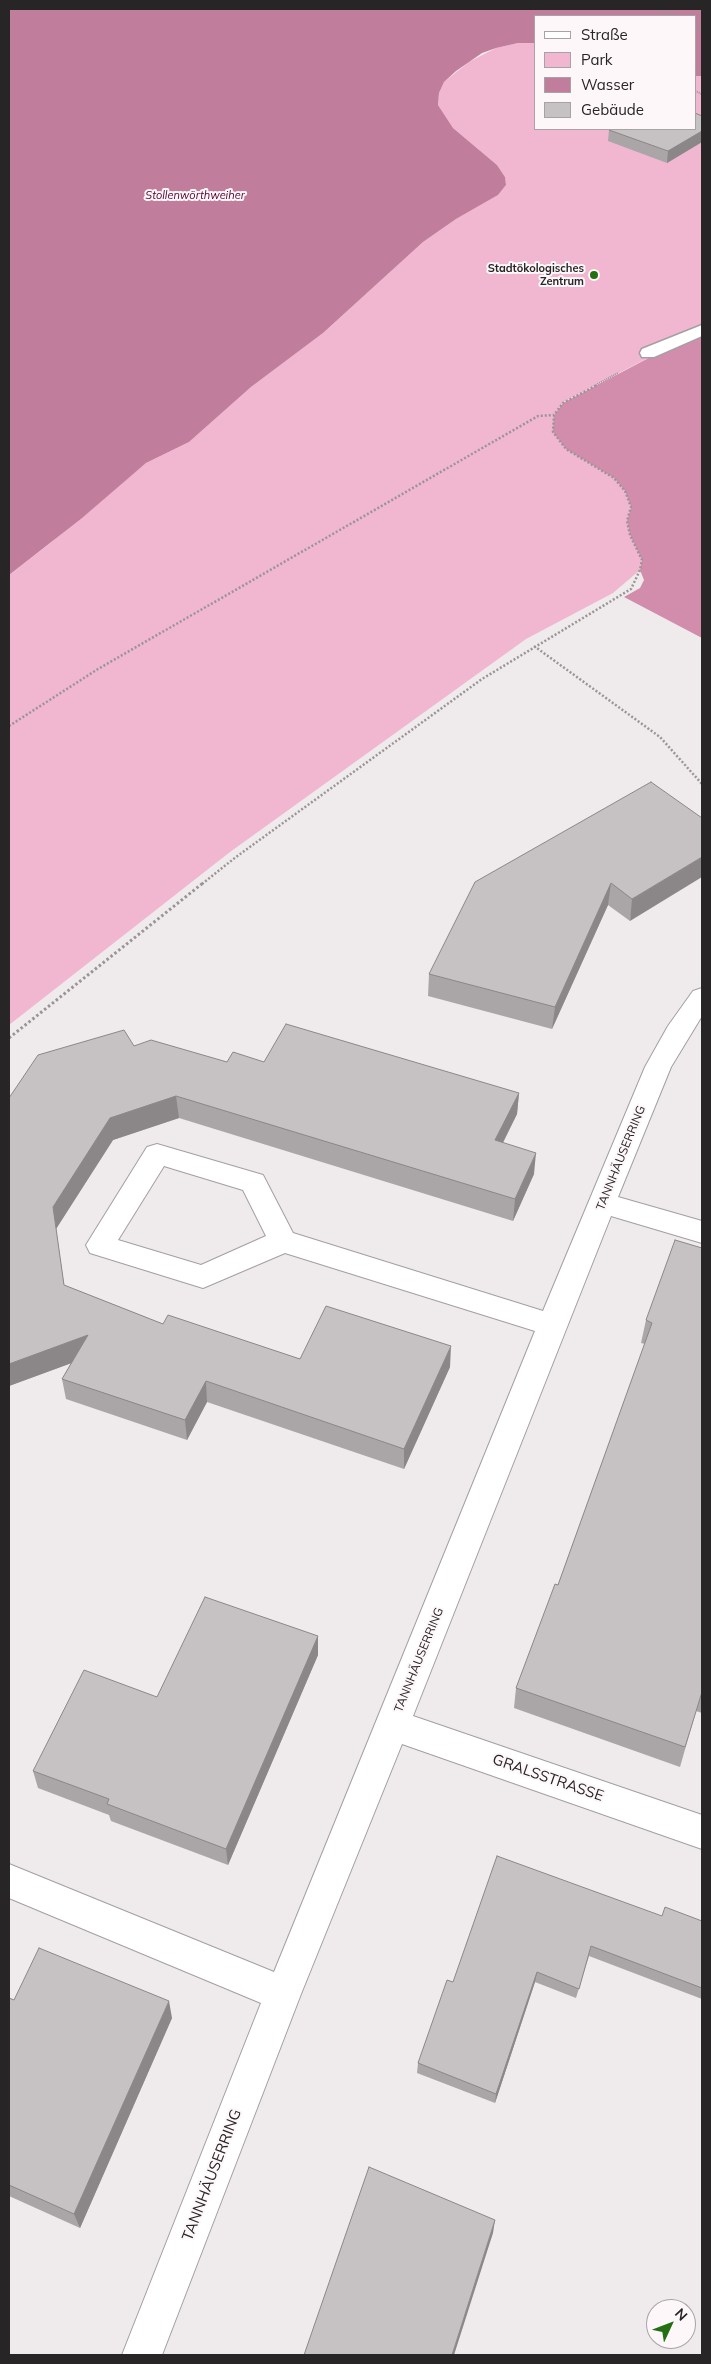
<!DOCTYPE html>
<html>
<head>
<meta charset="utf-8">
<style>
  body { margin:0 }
  #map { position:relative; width:711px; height:2364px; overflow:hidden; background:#efeaec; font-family:Mulish,sans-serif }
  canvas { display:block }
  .frame { position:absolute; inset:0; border:10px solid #272526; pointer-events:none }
  .legend { position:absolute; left:534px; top:15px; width:162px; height:115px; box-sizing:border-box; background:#fdf7f9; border:1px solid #a7a3a5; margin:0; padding:6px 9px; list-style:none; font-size:15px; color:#272526 }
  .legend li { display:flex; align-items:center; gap:10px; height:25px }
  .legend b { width:25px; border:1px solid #a7a3a5 }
  .north { position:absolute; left:646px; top:2299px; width:50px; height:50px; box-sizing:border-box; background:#fdf7f9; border:1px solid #a7a3a5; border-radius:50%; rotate:47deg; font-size:14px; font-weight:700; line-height:20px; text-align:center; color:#272526 }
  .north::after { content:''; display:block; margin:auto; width:18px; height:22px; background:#236f12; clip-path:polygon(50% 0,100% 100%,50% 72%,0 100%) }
</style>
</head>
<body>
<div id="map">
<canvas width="711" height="2364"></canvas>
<div class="frame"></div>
<ul class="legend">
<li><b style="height:6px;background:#fff"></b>Straße</li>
<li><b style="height:14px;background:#f1b6d0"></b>Park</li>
<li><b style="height:14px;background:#c07d9c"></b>Wasser</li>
<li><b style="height:14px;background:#c6c1c3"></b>Gebäude</li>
</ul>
<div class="north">N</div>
</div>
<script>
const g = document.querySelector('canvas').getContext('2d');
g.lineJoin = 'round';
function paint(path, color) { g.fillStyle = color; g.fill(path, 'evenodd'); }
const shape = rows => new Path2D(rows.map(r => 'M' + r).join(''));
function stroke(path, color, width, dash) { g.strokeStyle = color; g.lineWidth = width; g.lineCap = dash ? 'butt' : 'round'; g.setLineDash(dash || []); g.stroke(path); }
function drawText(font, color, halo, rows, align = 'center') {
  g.font = font + ' Mulish,sans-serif'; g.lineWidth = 4; g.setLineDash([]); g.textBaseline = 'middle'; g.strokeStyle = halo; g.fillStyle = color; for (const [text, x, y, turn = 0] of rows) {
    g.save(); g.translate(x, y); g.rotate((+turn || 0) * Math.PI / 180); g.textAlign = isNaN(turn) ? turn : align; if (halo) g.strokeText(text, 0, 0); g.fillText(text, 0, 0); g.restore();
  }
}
const green = shape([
  [518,43,535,43,535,129,695,129,695,76,702,76,702,330,563,402,554,415,594,465,614,478,625,491,631,507,627,521,630,535,642,560,640,570,613,593,526,639,230,852,9,1025,9,575,49,544,146,463,189,442,251,387,323,333,423,242,456,219,498,195,506,185,505,177,497,165,453,128,438,105,439,93,444,82,469,62,496,48]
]);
const forest = shape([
  [702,330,702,638,624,597,640,588,644,580,640,570,642,560,630,535,627,521,631,507,625,491,614,478,566,449,553,432,554,415,563,403]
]);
const water = shape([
  [9,9,702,9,702,76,695,76,695,16,535,16,535,43,518,43,496,48,482,53,456,71,444,82,439,93,438,105,453,128,497,165,505,177,506,185,498,195,456,219,423,242,323,333,251,387,189,442,146,463,82,518,9,575]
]);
const pathFar2 = shape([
  [654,9,677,16],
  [695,22,702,25],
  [695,33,702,29],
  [695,91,702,94],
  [594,386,618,373]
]);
const pathFar1 = shape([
  [534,646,660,737,702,784],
  [9,726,98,669,538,416,554,415],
  [202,884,236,857,482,679,631,589,640,570,642,560,630,535,627,521,631,507,625,491,614,478,566,449,553,432,554,415,563,403,597,385]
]);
const path = shape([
  [9,1038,203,883]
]);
const service = shape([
  [702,325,702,336,654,357,642,357,640,353,642,349,702,325]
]);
const minor = shape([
  [702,988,702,1016,671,1067,618,1197,702,1221,702,1243,611,1216,413,1716,702,1815,702,1849,402,1744,301,1994,162,2355,122,2355,261,2003,9,1898,9,1864,274,1972,535,1331,285,1253,203,1288,90,1253,86,1245,147,1147,157,1144,263,1175,293,1233,543,1311,645,1067,668,1026,693,991,702,988],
  [164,1166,243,1190,266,1236,201,1265,118,1240,164,1166]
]);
const wall = shape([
  [702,116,702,142,667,163,608,141,609,130],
  [651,782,630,921,608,905,552,1029,428,996,429,974],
  [134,1046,227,1062,264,1062,519,1093,517,1114,503,1143,534,1174,513,1221,179,1118,113,1140,56,1229,64,1285,163,1324,300,1359,450,1367,404,1469,207,1402,187,1440,66,1399,62,1379,71,1363,9,1386,9,1098],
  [702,1248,702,1713,696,1711,680,1767,514,1708,516,1688,558,1585,645,1344,641,1343,646,1320],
  [318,1636,318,1655,228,1865,111,1821,109,1815,38,1788,33,1771,157,1697],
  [662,1916,702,1921,702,1999,589,1956,576,1998,535,1982,495,2103,417,2073,418,2063,453,1982],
  [9,1998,14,2000,172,2018,80,2228,9,2196]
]);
const shadedWall = shape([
  [702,131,702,142,667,163,668,151],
  [702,857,702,877,630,921,632,899],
  [611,883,608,905,552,1029,555,1007],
  [519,1093,517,1114,493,1162,495,1140],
  [176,1096,179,1118,113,1140,56,1229,67,1306,53,1207,110,1118],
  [536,1153,534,1174,513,1221,515,1199],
  [88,1335,91,1356,9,1386,9,1364],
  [451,1346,450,1367,404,1469,404,1449],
  [206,1381,207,1402,187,1440,185,1420],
  [318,1636,318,1655,228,1865,226,1849],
  [537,1972,535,1982,495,2103,496,2094],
  [169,2001,172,2018,80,2228,74,2214],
  [495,2220,493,2233,454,2355,452,2355]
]);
const building = shape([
  [695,113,702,116,702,131,668,151,609,130,612,129,695,129,695,113],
  [651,782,702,818,702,857,632,899,611,883,555,1007,429,974,475,882,651,782],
  [286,1024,519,1093,495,1140,536,1153,515,1199,176,1096,110,1118,53,1207,64,1285,163,1324,168,1315,300,1359,326,1306,451,1346,404,1449,206,1381,185,1420,62,1379,88,1335,9,1364,9,1098,38,1055,124,1030,134,1046,151,1040,227,1062,233,1052,264,1062,286,1024],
  [675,1240,702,1248,702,1692,685,1747,516,1688,555,1584,558,1585,652,1323,646,1320,675,1240],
  [205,1597,318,1636,226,1849,107,1804,109,1799,33,1771,84,1670,157,1697,205,1597],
  [497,1856,662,1916,665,1907,702,1921,702,1988,591,1946,579,1989,537,1972,496,2094,418,2063,447,1980,453,1982,497,1856],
  [39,1948,169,2001,74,2214,9,2185,9,1998,14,2000,39,1948],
  [369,2167,495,2220,452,2355,304,2355,369,2167]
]);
const markers = [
  [594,275,5,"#236f12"]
];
const farWaternames = [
  ["Stollenwörthweiher",195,196]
];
const farPoinames = [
  ["Stadtökologisches",584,269],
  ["Zentrum",584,282]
];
const streetNames = [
  ["TANNHÄUSERRING",621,1158,-68],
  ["TANNHÄUSERRING",419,1660,-68]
];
const nearStreetnames = [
  ["GRALSSTRASSE",548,1778,19],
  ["TANNHÄUSERRING",212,2175,-69]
];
paint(green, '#f1b6d0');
paint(forest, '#d28dad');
paint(water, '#c07d9c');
stroke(service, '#a49fa1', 3);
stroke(minor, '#a49fa1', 2);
stroke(pathFar2, '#999597', 2, [1, 1]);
stroke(pathFar1, '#999597', 2.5, [2, 2]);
stroke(path, '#999597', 3, [2.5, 2.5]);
paint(service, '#fff');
paint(minor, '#fff');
paint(wall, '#aaa6a8');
paint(shadedWall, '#8b8788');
paint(building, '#c6c1c3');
stroke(building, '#8b8788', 1);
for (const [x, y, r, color] of markers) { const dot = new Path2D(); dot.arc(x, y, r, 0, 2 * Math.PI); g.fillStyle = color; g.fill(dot); stroke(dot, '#fdf7f9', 2); }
drawText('italic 11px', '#530033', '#fdf7f9', farWaternames);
drawText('bold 11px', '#272526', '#fdf7f9', farPoinames, 'right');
drawText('12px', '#272526', '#fdf7f9', streetNames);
drawText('15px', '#272526', '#fdf7f9', nearStreetnames);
</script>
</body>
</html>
